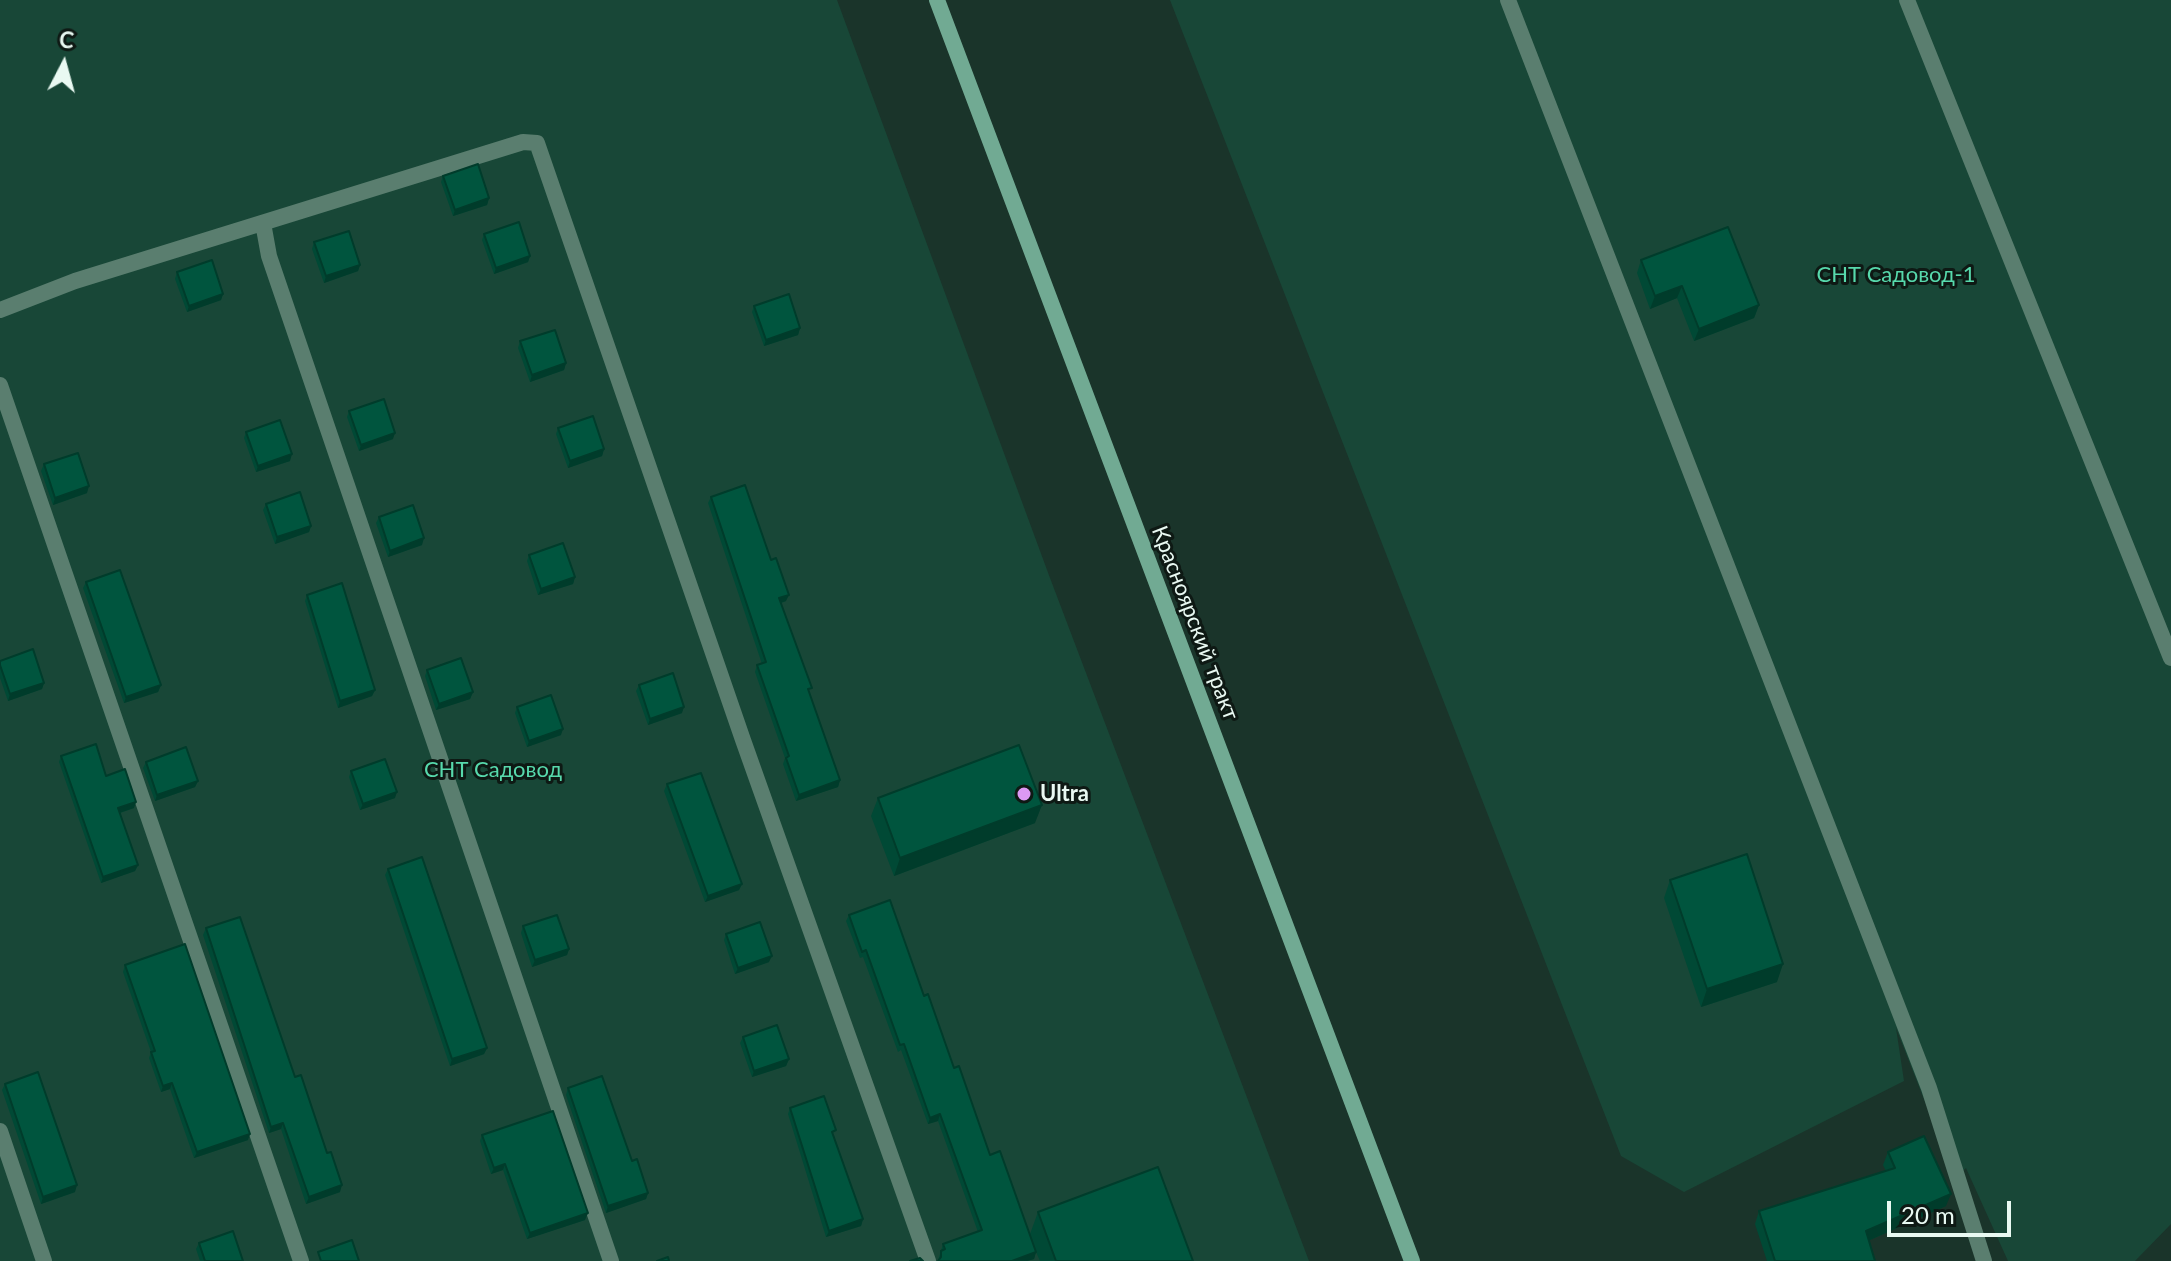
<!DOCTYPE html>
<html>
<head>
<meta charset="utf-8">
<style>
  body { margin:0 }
  #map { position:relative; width:2171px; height:1261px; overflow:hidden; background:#1a342a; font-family:Lato,sans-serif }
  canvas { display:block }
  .north { position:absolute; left:24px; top:24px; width:80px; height:80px; -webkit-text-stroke:6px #0e1914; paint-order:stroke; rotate:6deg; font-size:22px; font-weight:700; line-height:32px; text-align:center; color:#e9f9f2 }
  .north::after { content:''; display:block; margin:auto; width:28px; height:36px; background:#e9f9f2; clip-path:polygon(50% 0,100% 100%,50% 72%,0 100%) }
  .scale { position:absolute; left:1887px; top:1201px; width:124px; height:36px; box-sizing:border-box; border:4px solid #e9f9f2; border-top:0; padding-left:10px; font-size:24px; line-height:28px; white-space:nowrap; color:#e9f9f2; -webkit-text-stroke:6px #0e1914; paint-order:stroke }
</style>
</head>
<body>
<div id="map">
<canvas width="2171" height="1261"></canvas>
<div class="north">С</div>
<div class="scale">20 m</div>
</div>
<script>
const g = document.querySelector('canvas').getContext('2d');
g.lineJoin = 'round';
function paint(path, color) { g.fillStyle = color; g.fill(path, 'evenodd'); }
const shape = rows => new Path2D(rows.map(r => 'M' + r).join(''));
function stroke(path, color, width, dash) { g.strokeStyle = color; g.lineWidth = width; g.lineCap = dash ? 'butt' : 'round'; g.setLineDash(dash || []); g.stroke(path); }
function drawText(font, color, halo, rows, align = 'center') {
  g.font = font + ' Lato,sans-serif'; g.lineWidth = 6; g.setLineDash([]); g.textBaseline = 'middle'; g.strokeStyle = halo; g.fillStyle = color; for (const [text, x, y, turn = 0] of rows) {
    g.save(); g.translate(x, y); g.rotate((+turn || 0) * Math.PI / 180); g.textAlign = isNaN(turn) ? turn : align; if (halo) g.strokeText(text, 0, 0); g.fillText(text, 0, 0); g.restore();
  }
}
const green = shape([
  [0,0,837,0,1050,578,1309,1261,0,1261],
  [1170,0,2171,0,2171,1224,2135,1261,2008,1261,1966,1168,1955,1178,1896,1028,1904,1081,1684,1192,1621,1156]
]);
const service = shape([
  [1508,0,1929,1088,1984,1261],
  [1907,0,2171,658],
  [263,223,269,256,611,1261],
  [0,310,75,281,523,142,537,143,743,740,928,1261],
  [0,385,301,1261],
  [0,1131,44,1261]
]);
const secondary = shape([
  [937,0,1412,1261]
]);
const wall = shape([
  [443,176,489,198,487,205,453,216,441,182],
  [484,234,530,256,528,262,494,274,482,240],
  [314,242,360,265,358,271,324,283,312,249],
  [1641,260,1759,305,1754,318,1694,341,1677,298,1650,309,1637,273],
  [177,272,223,294,221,300,187,312,175,279],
  [754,306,800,328,798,335,764,346,752,312],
  [520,341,566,363,564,370,530,382,518,348],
  [349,411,393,439,359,451,347,417],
  [558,428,604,449,602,456,568,468,556,434],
  [246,432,290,461,256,472,244,438],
  [44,464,87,493,53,505,41,471],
  [711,497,771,560,786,601,781,603,810,694,840,780,838,787,796,801,783,764,785,758,755,672,757,665,762,664,708,503],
  [266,504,311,526,309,532,275,544,263,510],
  [379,517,422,545,388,557,376,523],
  [529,555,575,577,573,584,538,595,527,561],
  [86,582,161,685,158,692,124,703,83,588],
  [307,595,375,690,372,696,338,708,305,601],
  [0,661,44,683,42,689,8,701,0,678],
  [427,670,473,692,470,699,436,710,425,676],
  [639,685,682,713,648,725,636,691],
  [517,707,561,735,527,747,515,713],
  [61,756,106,776,134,808,120,813,138,865,135,871,101,883,59,762],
  [146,762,198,781,195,787,155,801,143,768],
  [351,771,395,798,360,810,349,777],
  [667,784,742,884,739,890,705,902,664,791],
  [878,798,1035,823,894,876,871,816],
  [388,869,487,1048,484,1054,450,1066,385,875],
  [1670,880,1777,982,1701,1007,1664,898],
  [849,915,924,996,990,1155,1030,1234,1038,1212,1193,1261,1040,1261,1036,1252,1034,1259,1027,1261,938,1261,943,1244,978,1232,938,1121,928,1124,901,1050,898,1052,863,957,860,958,846,921],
  [523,926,569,949,567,955,532,967,521,933],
  [206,928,295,1077,327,1153,340,1192,306,1204,281,1129,269,1133,203,935],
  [726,934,769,962,735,974,724,940],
  [125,965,248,1140,194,1158,170,1089,161,1092,149,1058,151,1052,123,972],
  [743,1037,789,1059,786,1066,752,1077,740,1043],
  [5,1084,75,1192,41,1204,2,1090],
  [568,1088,632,1161,648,1193,646,1199,606,1213,566,1095],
  [790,1108,834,1136,863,1219,861,1226,826,1237,788,1114],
  [482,1135,585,1220,527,1239,503,1170,491,1174,480,1141],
  [1888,1152,1946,1206,1868,1241,1875,1261,1767,1261,1755,1224,1759,1211,1886,1171,1883,1165],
  [199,1243,243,1261,200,1261,196,1249]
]);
const shadedWall = shape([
  [489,198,487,205,453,216,455,210],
  [530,256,528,262,494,274,496,268],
  [360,265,358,271,324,283,326,276],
  [1682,286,1677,298,1650,309,1655,296],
  [223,294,221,300,187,312,189,306],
  [1759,305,1754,318,1694,341,1699,329],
  [800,328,798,335,764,346,766,340],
  [566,363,564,370,530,382,532,375],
  [395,433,393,439,359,451,361,445],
  [604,449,602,456,568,468,570,461],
  [292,454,290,461,256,472,258,466],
  [89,486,87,493,53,505,55,498],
  [311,526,309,532,275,544,277,537],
  [424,538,422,545,388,557,390,551],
  [575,577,573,584,538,595,541,589],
  [789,595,786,601,777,604,779,598],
  [44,683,42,689,8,701,10,694],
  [161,685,158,692,124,703,126,697],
  [375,690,372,696,338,708,340,701],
  [473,692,470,699,436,710,439,704],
  [684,707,682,713,648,725,650,719],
  [563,729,561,735,527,747,529,741],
  [840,780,838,787,796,801,799,795],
  [198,781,195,787,155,801,157,795],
  [397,792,395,798,360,810,363,804],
  [136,802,134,808,116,814,118,808],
  [1042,805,1035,823,894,876,900,858],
  [138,865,135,871,101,883,103,877],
  [742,884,739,890,705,902,708,896],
  [569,949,567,955,532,967,535,960],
  [772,956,769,962,735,974,738,968],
  [1783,964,1777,982,1701,1007,1707,989],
  [487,1048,484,1054,450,1066,452,1059],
  [789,1059,786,1066,752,1077,754,1071],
  [172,1083,170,1089,161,1092,163,1086],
  [940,1114,938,1121,928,1124,930,1118],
  [283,1123,281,1129,269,1133,271,1127],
  [250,1134,248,1140,194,1158,197,1152],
  [505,1164,503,1170,491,1174,494,1168],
  [77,1185,75,1192,41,1204,43,1197],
  [342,1185,340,1192,306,1204,309,1197],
  [648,1193,646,1199,606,1213,608,1206],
  [1951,1194,1946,1206,1861,1244,1866,1231],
  [588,1213,585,1220,527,1239,530,1233],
  [863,1219,861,1226,826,1237,829,1231],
  [1036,1252,1034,1259,1027,1261,1012,1261]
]);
const building = shape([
  [478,164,489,198,455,210,443,176,478,164],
  [519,222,530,256,496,268,484,234,519,222],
  [1728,227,1759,305,1699,329,1682,286,1655,296,1641,260,1728,227],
  [349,231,360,265,326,276,314,242,349,231],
  [212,260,223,294,189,306,177,272,212,260],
  [789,294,800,328,766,340,754,306,789,294],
  [555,330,566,363,532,375,520,341,555,330],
  [384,399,395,433,361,445,349,411,384,399],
  [593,416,604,449,570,461,558,428,593,416],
  [280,420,292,454,258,466,246,432,280,420],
  [78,453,89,486,55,498,44,464,78,453],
  [745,485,771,560,776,558,789,595,779,598,812,688,808,689,840,780,799,795,786,758,789,756,757,665,766,662,711,497,745,485],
  [300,492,311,526,277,537,266,504,300,492],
  [413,505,424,538,390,551,379,517,413,505],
  [563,543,575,577,541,589,529,555,563,543],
  [120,570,161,685,126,697,86,582,120,570],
  [342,583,375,690,340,701,307,595,342,583],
  [33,649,44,683,10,694,0,665,0,661,33,649],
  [461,658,473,692,439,704,427,670,461,658],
  [673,673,684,707,650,719,639,685,673,673],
  [551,695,563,729,529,741,517,707,551,695],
  [96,744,106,776,125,769,136,802,118,808,138,865,103,877,61,756,96,744],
  [1019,745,1042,805,900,858,878,798,1019,745],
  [186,747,198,781,157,795,146,762,186,747],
  [385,759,397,792,363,804,351,771,385,759],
  [701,773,742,884,708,896,667,784,701,773],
  [1747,854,1783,964,1707,989,1670,880,1747,854],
  [422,857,487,1048,452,1059,388,869,422,857],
  [890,900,924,996,928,994,954,1068,959,1066,990,1155,1000,1151,1036,1252,1012,1261,938,1261,941,1257,941,1251,945,1249,943,1244,982,1230,940,1114,930,1118,904,1044,900,1045,866,950,862,952,849,915,890,900],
  [557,915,569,949,535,960,523,926,557,915],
  [240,917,295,1077,301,1075,327,1153,331,1152,342,1185,309,1197,283,1123,271,1127,206,928,240,917],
  [760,922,772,956,738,968,726,934,760,922],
  [185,944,250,1134,197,1152,172,1083,163,1086,151,1052,155,1051,125,965,185,944],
  [777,1025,789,1059,754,1071,743,1037,777,1025],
  [38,1072,77,1185,43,1197,5,1084,38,1072],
  [602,1076,632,1161,637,1159,648,1193,608,1206,568,1088,602,1076],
  [824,1096,836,1130,832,1132,863,1219,829,1231,790,1108,824,1096],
  [553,1111,588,1213,530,1233,505,1164,494,1168,482,1135,553,1111],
  [1924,1136,1951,1194,1866,1231,1875,1261,1775,1261,1759,1211,1895,1168,1888,1152,1924,1136],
  [1158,1167,1193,1261,1056,1261,1038,1212,1158,1167],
  [233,1231,243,1261,205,1261,199,1243,233,1231],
  [352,1240,359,1261,321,1261,318,1252,352,1240],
  [668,1257,669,1261,657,1261,668,1257],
  [920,1258,923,1261,910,1261,920,1258]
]);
const markers = [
  [1024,794,8,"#dc99f4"]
];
const parkNames = [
  ["СНТ Садовод-1",1896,275],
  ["СНТ Садовод",493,770]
];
const streetNames = [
  ["Красноярский тракт",1195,623,69]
];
const poiNames = [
  ["Ultra",1040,794]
];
paint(green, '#184737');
stroke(service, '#5a7e6f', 16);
stroke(secondary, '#71aa93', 16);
paint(wall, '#004935');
paint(shadedWall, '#003c2b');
paint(building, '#00553e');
stroke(building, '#003c2b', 2);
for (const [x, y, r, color] of markers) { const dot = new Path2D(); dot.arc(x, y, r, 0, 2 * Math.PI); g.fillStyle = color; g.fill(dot); stroke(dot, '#0e1914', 3); }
drawText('22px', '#57d9ac', '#0e1914', parkNames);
drawText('22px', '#e9f9f2', '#0e1914', streetNames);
drawText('bold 22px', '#e9f9f2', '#0e1914', poiNames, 'left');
</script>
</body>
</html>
